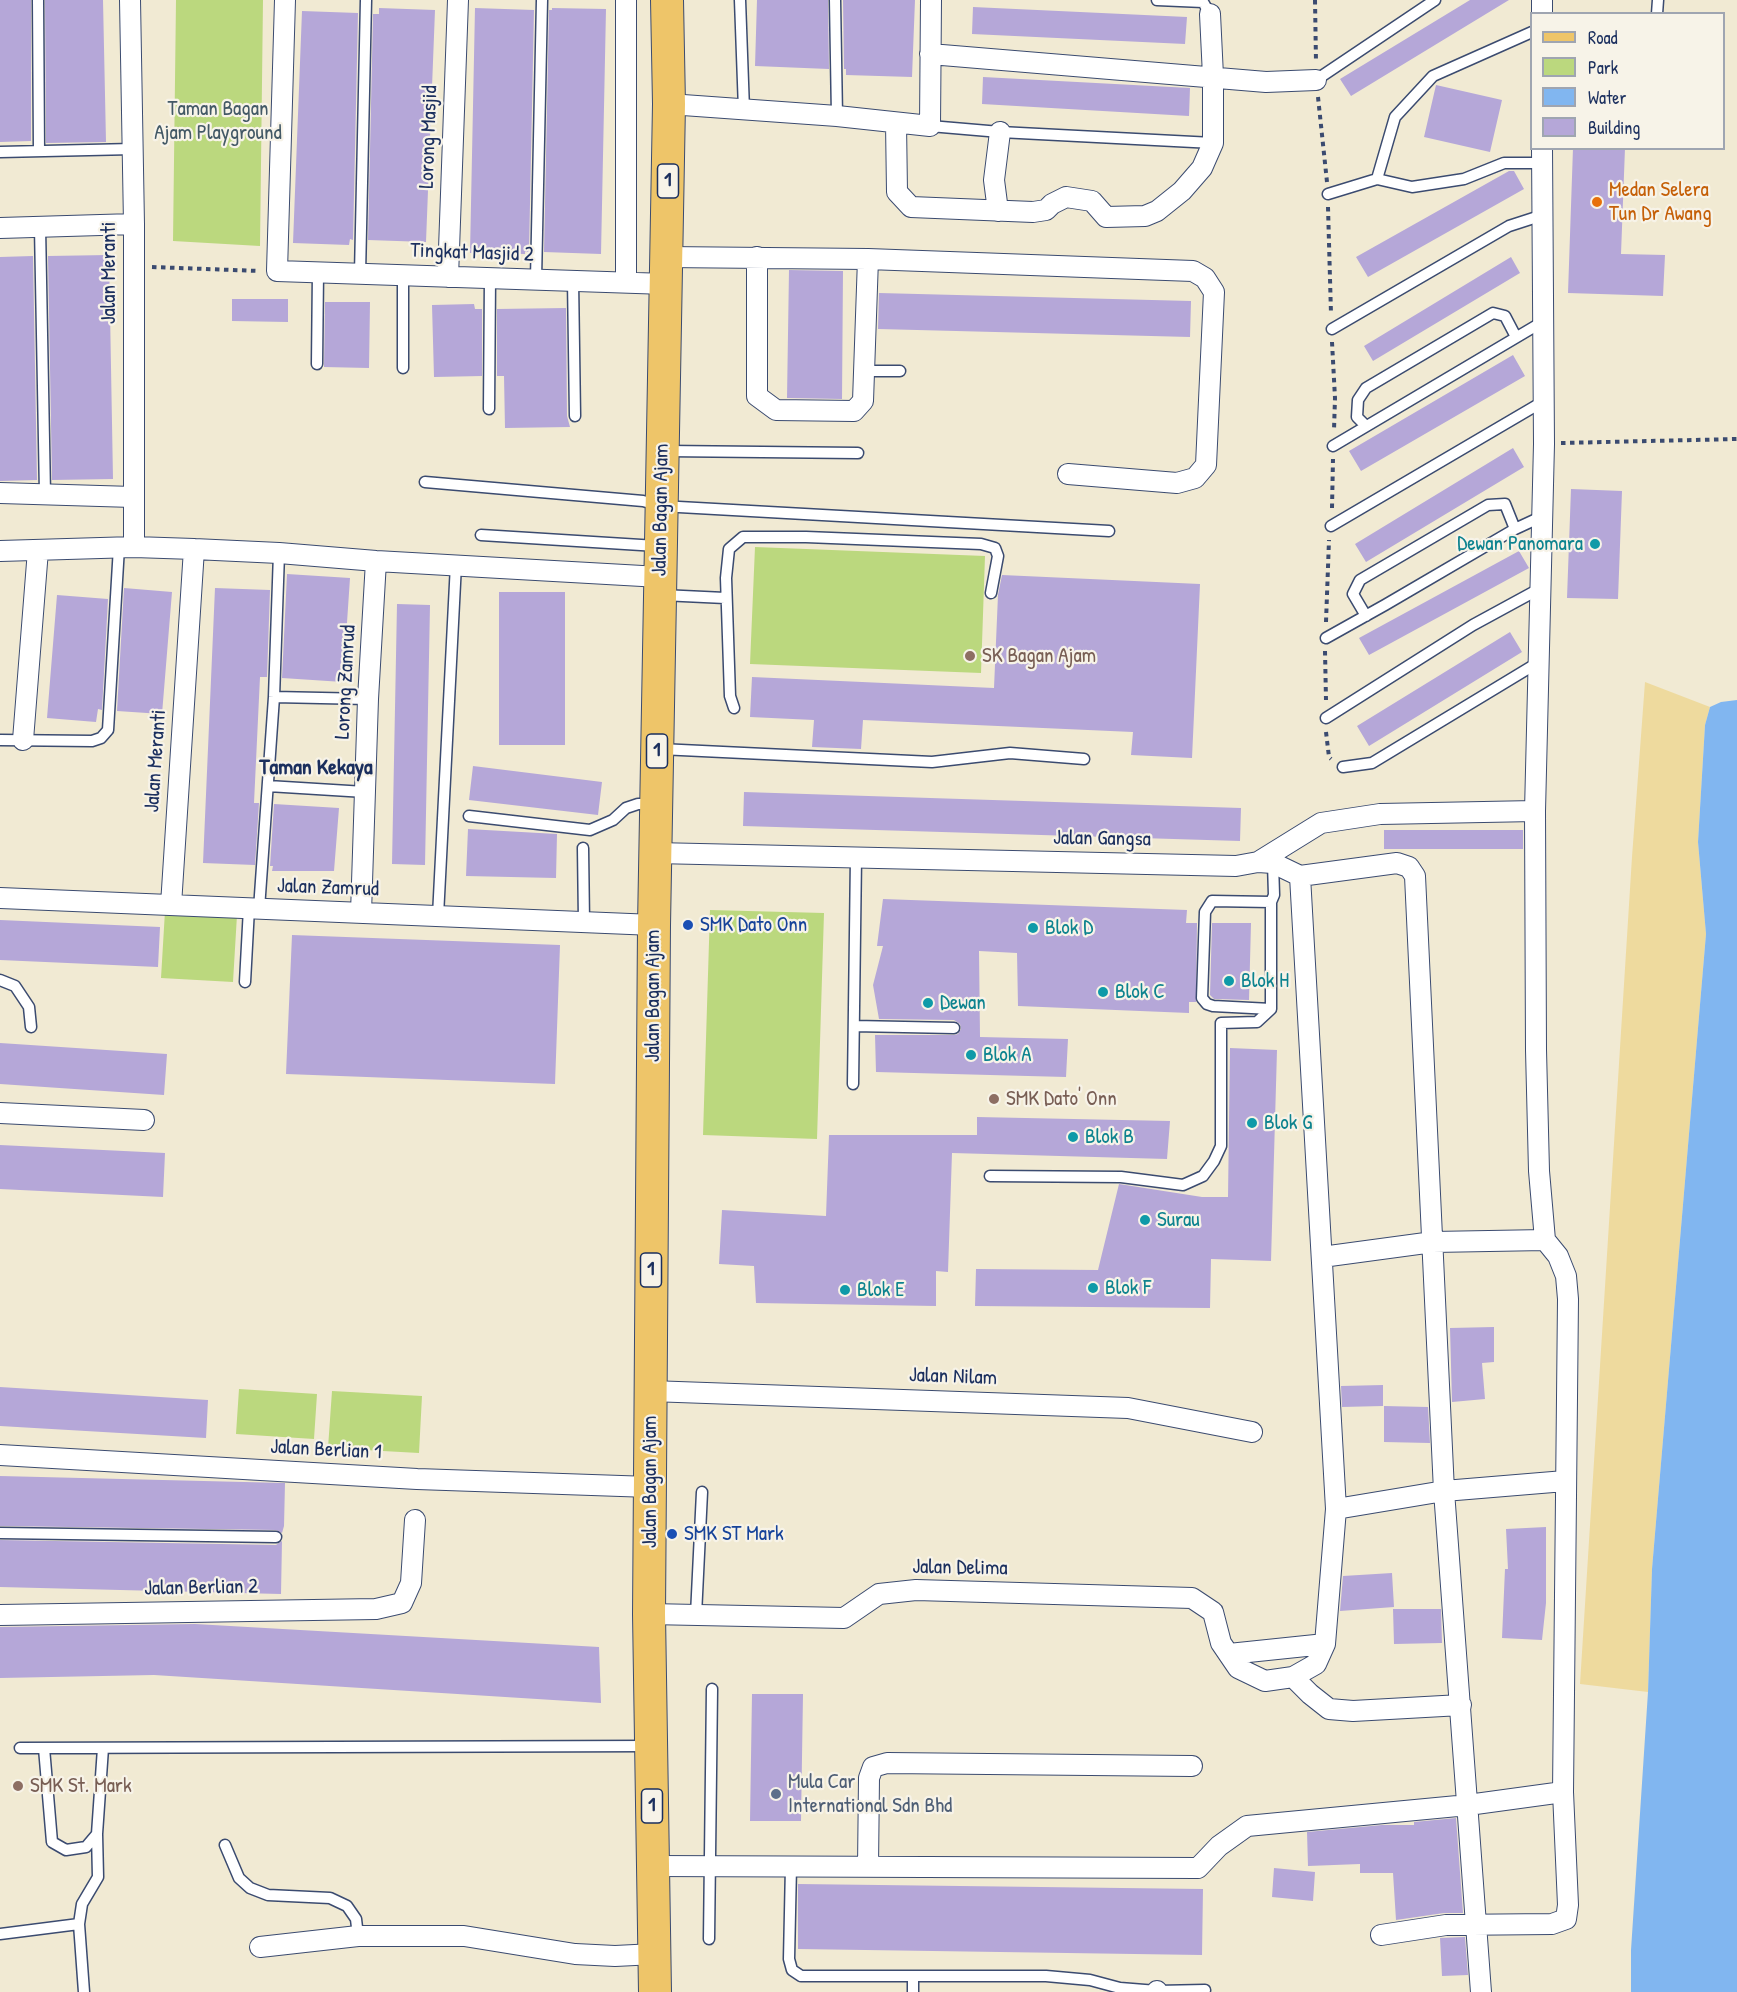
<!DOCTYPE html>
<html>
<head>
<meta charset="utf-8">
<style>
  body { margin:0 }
  #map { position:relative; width:1737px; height:1992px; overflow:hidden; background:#f1ead3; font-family:"Patrick Hand",sans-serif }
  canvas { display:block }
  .legend { position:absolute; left:1530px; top:12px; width:195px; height:138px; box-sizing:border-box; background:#f7f3e8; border:2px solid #9fa5b1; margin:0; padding:8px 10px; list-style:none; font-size:18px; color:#1b2f5e }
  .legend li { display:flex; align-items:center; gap:12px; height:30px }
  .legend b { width:30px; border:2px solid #9fa5b1 }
</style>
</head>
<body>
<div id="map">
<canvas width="1737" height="1992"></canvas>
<ul class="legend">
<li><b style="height:8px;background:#eec569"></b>Road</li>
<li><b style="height:16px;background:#bbd87e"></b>Park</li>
<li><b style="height:16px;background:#81b6f0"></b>Water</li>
<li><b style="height:16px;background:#b5a7d8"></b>Building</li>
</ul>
</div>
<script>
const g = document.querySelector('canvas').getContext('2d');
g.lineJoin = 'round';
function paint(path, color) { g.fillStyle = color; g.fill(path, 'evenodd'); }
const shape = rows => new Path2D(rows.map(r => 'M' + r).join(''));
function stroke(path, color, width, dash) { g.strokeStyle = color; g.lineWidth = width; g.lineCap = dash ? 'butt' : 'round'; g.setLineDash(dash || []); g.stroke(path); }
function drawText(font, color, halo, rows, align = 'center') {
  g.font = font + ' "Patrick Hand",sans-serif'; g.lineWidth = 4.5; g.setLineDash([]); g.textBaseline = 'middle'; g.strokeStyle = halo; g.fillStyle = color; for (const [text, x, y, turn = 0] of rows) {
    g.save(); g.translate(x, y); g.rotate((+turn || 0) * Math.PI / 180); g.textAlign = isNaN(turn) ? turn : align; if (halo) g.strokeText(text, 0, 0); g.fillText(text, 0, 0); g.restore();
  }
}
const green = shape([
  [176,0,263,0,260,246,173,241],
  [755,547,985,556,981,673,750,664],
  [710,910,824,913,817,1139,703,1135],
  [165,911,237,915,233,982,161,978],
  [239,1389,317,1394,314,1439,236,1434],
  [332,1391,422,1396,419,1453,328,1448]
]);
const sand = shape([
  [1645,682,1710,707,1705,725,1698,842,1706,934,1652,1569,1648,1692,1580,1684,1632,857]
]);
const water = shape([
  [1737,700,1737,1992,1631,1992,1631,1950,1648,1692,1652,1569,1706,934,1698,842,1705,725,1710,707,1721,702]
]);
const building = shape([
  [0,0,31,0,31,141,0,142],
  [45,0,103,0,106,142,46,143],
  [757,0,828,0,829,69,755,66],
  [843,0,915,0,912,77,846,75,846,69,844,69],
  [1470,0,1509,0,1351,96,1340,79],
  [973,7,1187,17,1185,44,972,34],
  [379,8,435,10,426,242,368,240,373,14,379,14],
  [475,8,534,10,529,252,525,252,525,254,470,253],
  [552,8,606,9,601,254,544,252,549,10,552,10],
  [302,11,358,13,353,240,350,239,349,245,293,243],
  [983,77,1190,88,1189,116,982,104],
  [1436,85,1502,100,1490,152,1424,137],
  [1573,148,1625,148,1621,254,1665,255,1663,296,1568,293],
  [1509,171,1514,171,1524,189,1368,277,1356,257],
  [109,255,113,479,52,480,48,256],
  [33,256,37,480,0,481,0,257],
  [1511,257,1520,273,1373,361,1364,346],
  [789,270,843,271,842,399,787,398],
  [879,293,1191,301,1190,337,878,329],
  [232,299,288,299,288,322,232,321],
  [325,302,370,302,369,368,324,367],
  [474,304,475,309,482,309,482,376,434,377,432,305],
  [566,308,567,416,570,427,505,428,504,376,497,376,497,309],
  [1513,355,1525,376,1361,471,1349,451],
  [1513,448,1524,467,1366,562,1355,544],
  [1571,489,1622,491,1618,599,1567,598],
  [1519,551,1529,568,1369,655,1359,638],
  [287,574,350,578,343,682,282,678],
  [1002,575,1200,584,1192,758,1131,755,1133,732,863,720,861,749,812,747,814,720,750,717,752,677,994,688,998,595],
  [124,588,172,592,162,714,117,711],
  [215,588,270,590,267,677,260,677,254,803,259,803,255,865,203,863],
  [499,592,565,592,565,745,499,745],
  [57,595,108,599,102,710,98,709,96,722,47,718],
  [397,604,430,605,425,865,392,864],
  [1510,632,1522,652,1369,746,1357,726],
  [473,766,602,782,598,815,469,800],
  [744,792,1241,808,1240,841,743,826],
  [274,804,339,808,334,871,272,871,273,866,270,866],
  [468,829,557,834,556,878,466,876],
  [1384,830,1523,830,1523,849,1384,849],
  [883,899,1187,910,1186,923,1197,923,1196,1002,1189,1002,1189,1013,1018,1006,1017,953,979,951,980,1037,1068,1039,1066,1077,876,1072,875,1035,954,1035,958,1034,961,1029,960,1024,954,1020,879,1019,873,985,883,946,877,946],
  [0,920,160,927,158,967,0,960],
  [1212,923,1251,923,1249,1000,1214,999,1210,995],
  [292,935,560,945,555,1084,286,1074],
  [0,1043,167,1054,164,1095,0,1084],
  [1230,1048,1277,1050,1271,1261,1211,1259,1210,1308,975,1306,976,1269,1098,1270,1119,1184,1202,1197,1228,1197],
  [977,1117,1170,1121,1167,1159,952,1153,948,1272,936,1271,936,1306,756,1303,754,1266,719,1264,722,1210,826,1216,829,1135,977,1135],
  [0,1145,165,1153,163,1197,0,1189],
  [1494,1327,1494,1362,1482,1363,1485,1399,1452,1402,1450,1328],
  [1383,1385,1383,1406,1342,1407,1341,1386],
  [0,1387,208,1400,206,1438,0,1426],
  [1384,1406,1428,1407,1430,1443,1384,1442],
  [0,1476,285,1483,284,1526,282,1533,276,1530,0,1526],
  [1546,1527,1546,1603,1542,1640,1502,1638,1505,1569,1508,1569,1506,1529],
  [0,1540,276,1545,282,1541,281,1594,0,1587],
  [1392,1573,1394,1607,1340,1611,1343,1576],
  [1393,1609,1441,1609,1442,1643,1394,1644],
  [195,1624,599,1647,601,1703,154,1675,0,1678,0,1627],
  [752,1694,803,1694,801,1821,750,1821],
  [1456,1818,1463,1913,1444,1913,1396,1920,1393,1873,1360,1873,1360,1864,1308,1866,1307,1832,1382,1825,1414,1825,1414,1822],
  [1274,1868,1315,1872,1313,1901,1272,1897],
  [798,1884,1203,1889,1202,1955,798,1949],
  [1465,1937,1468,1975,1442,1976,1440,1938]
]);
const path = shape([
  [1315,0,1316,62],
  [1318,97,1327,182],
  [1328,207,1331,314],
  [152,267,259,271],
  [1332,342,1335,398,1334,430],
  [1561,443,1737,439],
  [1332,508,1333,459],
  [1326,622,1329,540],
  [1325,651,1326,700],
  [1326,732,1329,757,1331,759]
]);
const lane = shape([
  [38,0,39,151],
  [740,0,744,110],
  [835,0,837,116],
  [1157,0,1203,2,1210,14],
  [1657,14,1658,0],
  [1316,80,1435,0],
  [930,126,1000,132,1213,143],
  [0,152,133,149],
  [1377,179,1395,117,1433,76,1532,32],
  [1328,194,1377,179,1412,187,1464,179,1504,163,1543,163],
  [40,227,45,494],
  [360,274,366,0],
  [403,275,403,368],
  [536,279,542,0],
  [573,280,575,416],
  [1332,329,1509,226,1543,215],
  [317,364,318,272],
  [866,371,900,371],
  [489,409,490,278],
  [1366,426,1357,417,1358,400,1366,388,1493,313,1505,316,1516,337],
  [1333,446,1544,321],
  [666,451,858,453],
  [425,482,643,501,661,506,1109,531],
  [1331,526,1544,401],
  [481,535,657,546],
  [662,595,725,598],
  [1366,616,1353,594,1360,580,1488,505,1505,504,1515,529],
  [1326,638,1385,605,1515,529,1543,516],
  [274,697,368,699],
  [734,708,730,696,726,578,729,549,743,537,806,537,981,544,995,548,998,556,991,593],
  [1326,718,1473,625,1541,588],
  [0,740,92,741,101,738,108,730,119,547],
  [660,749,932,762,1010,753,1084,759],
  [1343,767,1372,763,1539,662],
  [268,786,365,792],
  [469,816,590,830,613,820,626,808,638,804,652,804],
  [583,848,584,922],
  [1271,902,1212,901,1205,912,1202,998,1207,1004,1213,1006,1271,1009],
  [259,909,274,697,279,553],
  [438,916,456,564],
  [0,980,15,986,29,1007,31,1027],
  [245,982,249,908],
  [854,1026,954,1028],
  [853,1084,856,857],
  [990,1176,1121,1177,1183,1185,1203,1176,1214,1161,1221,1146,1221,1023,1257,1022,1271,1009,1271,902,1274,895,1273,863],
  [0,1533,276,1537],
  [696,1615,702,1492],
  [20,1748,650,1746],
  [44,1748,52,1842,66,1850,86,1847,97,1834],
  [225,1845,239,1878,250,1888,268,1895,330,1898,347,1906,356,1919,358,1936],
  [791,1866,789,1959,792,1970,801,1976,1046,1976,1090,1980,1120,1988,1157,1991,1205,1990],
  [0,1934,79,1924],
  [709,1939,712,1689],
  [84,1992,79,1924,82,1904,98,1877,97,1834,103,1748],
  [913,1992,913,1976]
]);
const street = shape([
  [130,0,134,224,134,547],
  [285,0,277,271,666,284],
  [1542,14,1542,0],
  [930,54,1266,82,1316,80],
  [669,104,837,116,930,126,931,0],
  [896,123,897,192,911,207,1033,212,1046,210,1052,204,1066,197,1092,201,1106,217,1145,216,1157,211,1182,191,1202,168,1213,143,1213,76,1210,14],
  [998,211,994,180,1000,132],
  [0,228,134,224],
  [666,257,868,259,1193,271,1205,278,1214,292,1206,465,1195,478,1177,483,1068,474],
  [757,257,757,396,776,410,854,411,863,401,868,259],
  [448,277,458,0],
  [626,282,626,0],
  [0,493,133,497],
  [0,551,134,547,194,549,279,553,376,561,660,577],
  [23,740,38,550],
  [655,853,1236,866,1258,862,1321,823,1380,814,1535,811],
  [1258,862,1273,863,1300,876,1397,863,1409,867,1415,876,1444,1491,1481,1992],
  [0,898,654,925],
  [171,905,194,549],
  [361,913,368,699,376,561],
  [0,1113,144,1120],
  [1322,1257,1433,1242,1545,1240],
  [650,1391,1128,1408,1252,1432],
  [0,1455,417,1479,650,1487],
  [1336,1509,1444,1491,1565,1481],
  [649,1614,844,1618,879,1594,916,1590,1192,1598,1213,1612,1221,1643,1238,1668,1265,1681,1293,1677,1316,1664,1325,1644,1336,1509,1300,876],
  [0,1615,376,1609,402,1603,411,1583,415,1520],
  [1229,1654,1325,1644],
  [1293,1677,1310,1694,1329,1709,1353,1711,1461,1705],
  [653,1866,1198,1868,1219,1846,1247,1826,1468,1805,1563,1792],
  [868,1867,869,1778,873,1767,887,1763,1192,1766],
  [1381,1935,1446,1925,1552,1924,1566,1919,1568,1905,1563,1792,1568,1299,1566,1276,1558,1256,1545,1240,1539,1171,1536,1050,1535,811,1544,444,1542,148],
  [260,1947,358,1936,464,1936,575,1954,615,1956,655,1954],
  [1157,1991,1157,1992]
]);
const primary = shape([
  [655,1992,649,1614,654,925,669,104,667,0]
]);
const markers = [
  [1597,202,6,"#e8710a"],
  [1595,544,6,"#0f9aa8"],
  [970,656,6,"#8d6e63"],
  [688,925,6,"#1a4fb4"],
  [1033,928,6,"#0f9aa8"],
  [1229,981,6,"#0f9aa8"],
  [1103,992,6,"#0f9aa8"],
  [928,1003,6,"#0f9aa8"],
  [971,1055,6,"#0f9aa8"],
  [994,1099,6,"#8d6e63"],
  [1252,1123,6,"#0f9aa8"],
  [1073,1137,6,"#0f9aa8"],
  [1145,1220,6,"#0f9aa8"],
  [1093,1288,6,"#0f9aa8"],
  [845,1290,6,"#0f9aa8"],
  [672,1534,6,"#1a4fb4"],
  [18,1786,6,"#8d6e63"],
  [776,1794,6,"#5c6f8a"]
];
const shields = [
  [668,181,21],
  [657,751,21],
  [651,1270,21],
  [652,1806,21]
];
const shieldNames = [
  ["1",668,181],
  ["1",657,751],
  ["1",651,1270],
  ["1",652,1806]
];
const parkNames = [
  ["Taman Bagan",218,109],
  ["Ajam Playground",218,133]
];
const streetNames = [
  ["Lorong Masjid",429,137,-88],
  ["Tingkat Masjid 2",472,253,2],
  ["Jalan Meranti",109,273,-90],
  ["Jalan Bagan Ajam",661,510,-89],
  ["Lorong Zamrud",346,682,-87],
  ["Jalan Meranti",156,761,-86],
  ["Jalan Gangsa",1102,839,1],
  ["Jalan Zamrud",328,888,2],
  ["Jalan Bagan Ajam",653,996,-90],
  ["Jalan Nilam",953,1377,2],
  ["Jalan Berlian 1",326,1450,3],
  ["Jalan Bagan Ajam",650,1482,-90],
  ["Jalan Delima",960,1568,1],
  ["Jalan Berlian 2",201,1588,-1]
];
const foodNames = [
  ["Medan Selera",1609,190],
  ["Tun Dr Awang",1609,214]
];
const cultureNames = [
  ["Dewan Panomara",1583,544,"right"],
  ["Blok D",1045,928],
  ["Blok H",1241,981],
  ["Blok C",1115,992],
  ["Dewan",940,1003],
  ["Blok A",983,1055],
  ["Blok G",1264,1123],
  ["Blok B",1085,1137],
  ["Surau",1157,1220],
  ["Blok F",1105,1288],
  ["Blok E",857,1290]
];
const educationNames = [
  ["SK Bagan Ajam",982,656],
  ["SMK Dato' Onn",1006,1099],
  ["SMK St. Mark",30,1786]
];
const transitNames = [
  ["SMK Dato Onn",700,925],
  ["SMK ST Mark",684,1534]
];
const serviceNames = [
  ["Mula Car",788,1782],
  ["International Sdn Bhd",788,1806]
];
const neighbourhoodNames = [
  ["Taman Kekaya",316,768]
];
paint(green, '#bbd87e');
paint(sand, '#eeda9e');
paint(water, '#81b6f0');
paint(building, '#b5a7d8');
stroke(lane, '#3b4b70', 13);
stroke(street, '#3b4b70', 22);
stroke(primary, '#3b4b70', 34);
stroke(path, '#3b4b70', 4, [4.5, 4.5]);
stroke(lane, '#fff', 10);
stroke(street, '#fff', 20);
stroke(primary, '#eec569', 32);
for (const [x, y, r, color] of markers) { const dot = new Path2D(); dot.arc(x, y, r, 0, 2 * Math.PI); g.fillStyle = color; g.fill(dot); stroke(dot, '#f7f3e8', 2); }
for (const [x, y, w] of shields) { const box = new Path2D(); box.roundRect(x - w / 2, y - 17, w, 34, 4.5); g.fillStyle = '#f7f3e8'; g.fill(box); stroke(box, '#1b2f5e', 1.5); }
drawText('bold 20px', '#1b2f5e', null, shieldNames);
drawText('21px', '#435966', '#f7f3e8', parkNames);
drawText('21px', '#1b2f5e', '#f7f3e8', streetNames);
drawText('21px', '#c56008', '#f7f3e8', foodNames, 'left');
drawText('21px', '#0d838f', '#f7f3e8', cultureNames, 'left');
drawText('21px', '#785e54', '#f7f3e8', educationNames, 'left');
drawText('21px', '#164399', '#f7f3e8', transitNames, 'left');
drawText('21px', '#4e5e75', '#f7f3e8', serviceNames, 'left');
drawText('bold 22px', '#1b2f5e', '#f7f3e8', neighbourhoodNames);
</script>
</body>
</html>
